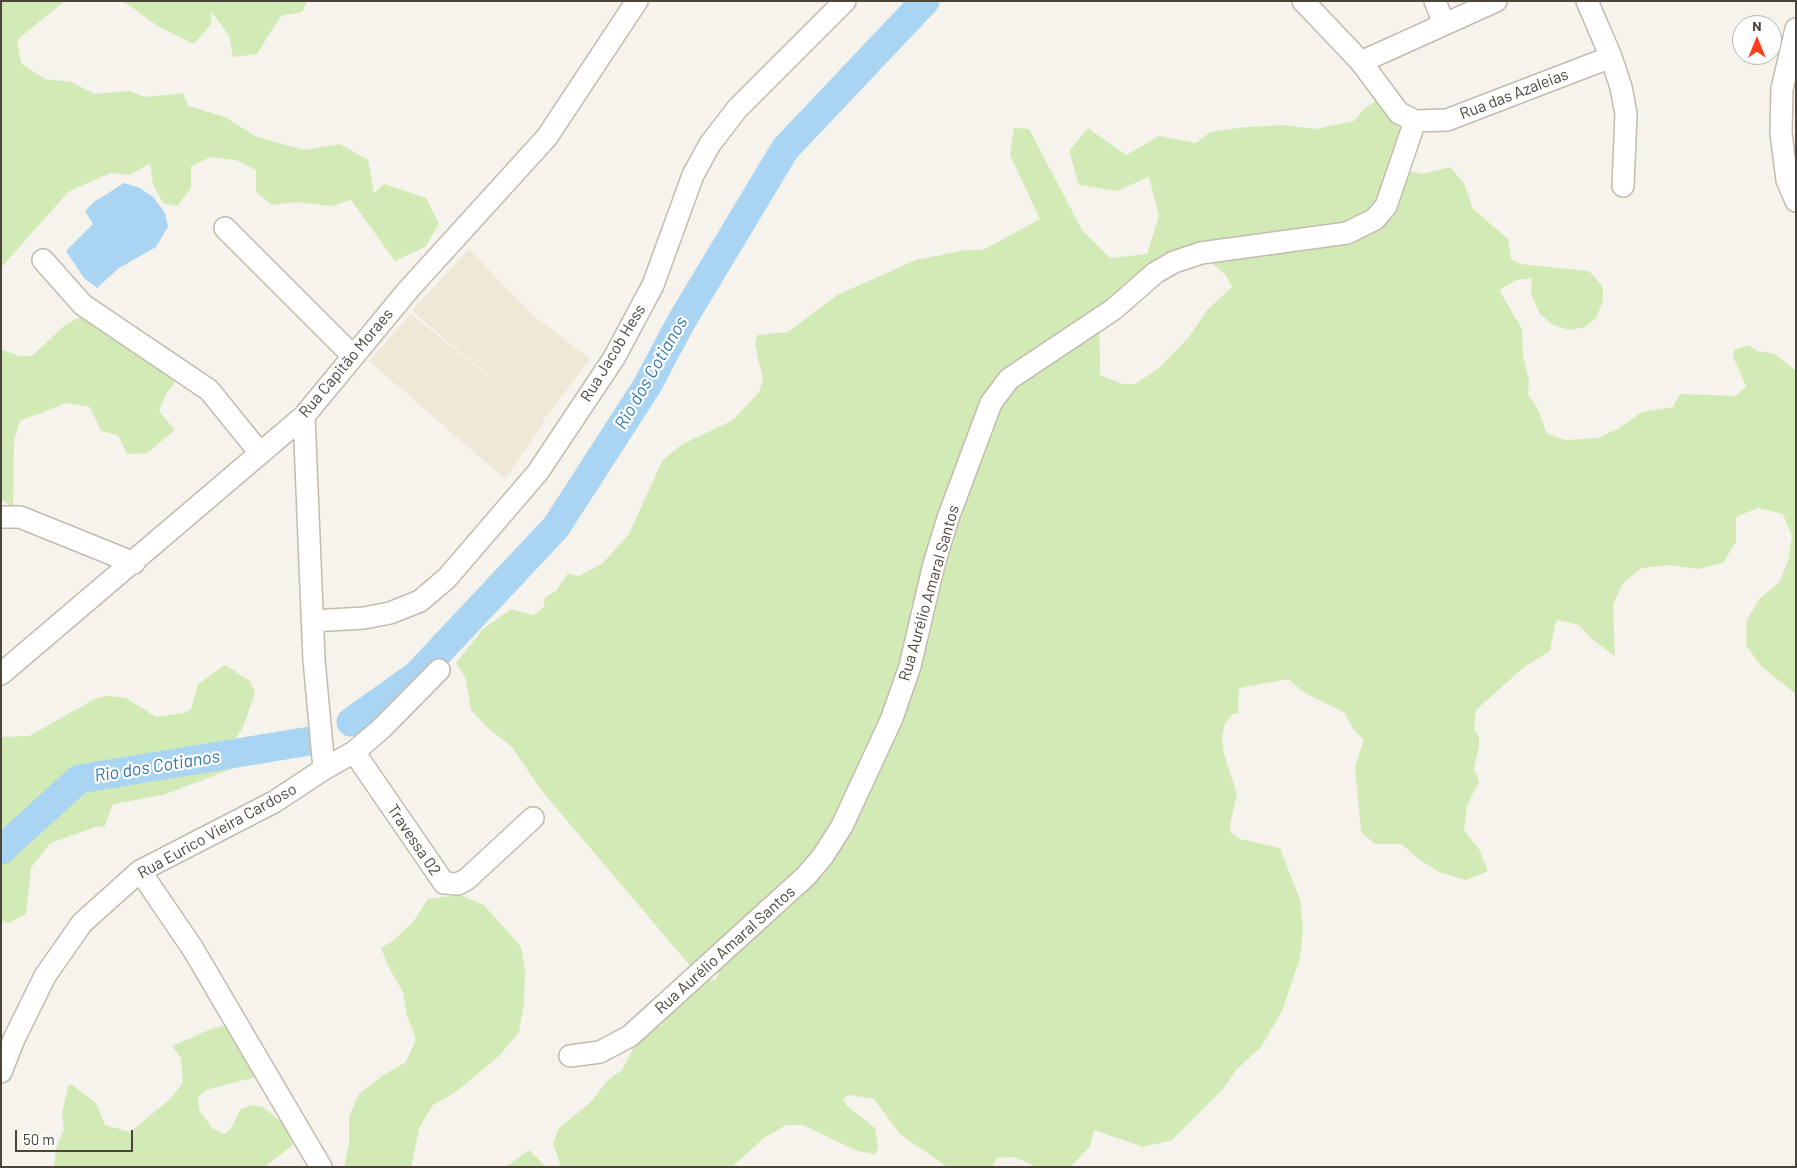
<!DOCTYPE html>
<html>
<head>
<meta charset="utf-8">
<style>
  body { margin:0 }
  #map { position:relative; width:1797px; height:1168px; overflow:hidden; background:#f6f3ec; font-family:Barlow,sans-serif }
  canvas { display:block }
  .frame { position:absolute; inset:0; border:2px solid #4b4439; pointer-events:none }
  .north { position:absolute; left:1732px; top:15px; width:50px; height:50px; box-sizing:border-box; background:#fff; border:1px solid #b7b4b0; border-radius:50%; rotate:0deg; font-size:14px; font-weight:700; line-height:20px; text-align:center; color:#4b4439 }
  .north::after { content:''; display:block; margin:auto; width:18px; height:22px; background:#fc3f1d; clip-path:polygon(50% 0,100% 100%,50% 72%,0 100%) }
  .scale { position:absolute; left:15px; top:1130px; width:118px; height:22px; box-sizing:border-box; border:2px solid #4b4439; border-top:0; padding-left:6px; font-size:15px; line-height:18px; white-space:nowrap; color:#4b4439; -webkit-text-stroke:4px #fff; paint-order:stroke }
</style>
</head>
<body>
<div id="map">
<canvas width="1797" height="1168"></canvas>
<div class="frame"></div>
<div class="north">N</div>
<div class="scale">50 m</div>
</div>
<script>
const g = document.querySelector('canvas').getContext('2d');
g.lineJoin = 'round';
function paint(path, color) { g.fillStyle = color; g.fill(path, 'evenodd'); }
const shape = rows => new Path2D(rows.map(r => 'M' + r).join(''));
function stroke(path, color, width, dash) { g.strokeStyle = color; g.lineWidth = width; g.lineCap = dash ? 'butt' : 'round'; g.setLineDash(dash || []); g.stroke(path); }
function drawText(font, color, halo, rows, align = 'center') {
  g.font = font + ' Barlow,sans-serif'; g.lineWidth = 4.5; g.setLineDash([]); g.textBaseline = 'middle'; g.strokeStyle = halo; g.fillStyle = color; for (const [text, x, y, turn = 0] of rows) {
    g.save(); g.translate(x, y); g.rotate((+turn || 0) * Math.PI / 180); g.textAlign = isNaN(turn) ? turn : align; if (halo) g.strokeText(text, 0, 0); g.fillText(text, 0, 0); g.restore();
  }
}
const education = shape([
  [469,249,534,316,590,359,543,421,544,423,505,479,369,361,411,314,516,399,412,311]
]);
const green = shape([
  [1,1,65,1,17,40,21,63,45,79,71,82,95,94,128,91,146,97,183,93,188,106,225,117,257,137,304,150,340,144,368,160,374,193,384,184,426,198,439,224,425,247,395,261,351,200,331,206,295,202,272,205,256,192,256,170,236,160,211,157,191,166,191,188,177,206,163,203,153,184,150,163,130,175,110,173,68,192,1,268],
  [123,1,307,1,302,12,281,16,257,54,233,57,229,36,212,12,211,24,194,44,159,27],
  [1376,101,1399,127,1404,138,1397,167,1422,174,1450,167,1464,183,1473,209,1508,239,1511,259,1520,264,1589,271,1603,287,1603,301,1596,318,1585,327,1569,330,1553,325,1540,314,1531,294,1532,278,1517,280,1499,290,1522,329,1523,356,1529,381,1528,395,1537,407,1547,434,1566,440,1597,438,1616,430,1642,412,1673,407,1680,394,1736,396,1746,386,1733,357,1734,350,1748,345,1757,351,1775,354,1796,371,1796,694,1762,667,1746,645,1747,620,1760,598,1779,583,1788,561,1792,536,1783,514,1758,508,1736,517,1736,542,1723,563,1698,569,1670,565,1642,568,1623,583,1613,605,1615,656,1594,641,1579,625,1558,620,1555,624,1550,651,1524,667,1476,710,1474,728,1479,737,1479,746,1474,768,1479,782,1467,805,1464,830,1479,849,1488,871,1466,880,1441,873,1420,860,1401,844,1375,844,1361,832,1355,766,1364,740,1353,729,1344,712,1305,693,1288,679,1239,688,1238,714,1233,714,1225,723,1222,737,1224,754,1237,794,1230,825,1231,833,1240,839,1280,848,1300,900,1303,929,1300,958,1282,1011,1261,1047,1236,1070,1224,1088,1172,1140,1143,1147,1094,1130,1090,1146,1070,1167,1037,1167,1014,1157,997,1158,992,1167,947,1167,900,1134,874,1099,849,1095,843,1098,846,1105,875,1128,878,1147,875,1154,857,1151,803,1125,786,1125,764,1138,732,1167,561,1167,553,1143,559,1128,591,1102,608,1080,622,1070,641,1034,662,1025,671,1006,688,985,716,979,725,958,692,968,541,790,512,747,489,729,471,710,465,677,456,663,483,629,511,609,532,615,540,611,544,606,545,597,556,591,568,573,579,576,603,563,629,534,662,461,681,445,733,420,759,392,763,379,755,345,757,335,788,332,837,295,916,260,966,250,983,250,1040,219,1010,155,1014,128,1029,129,1082,230,1110,258,1147,254,1159,216,1149,177,1116,191,1079,185,1069,151,1088,128,1126,155,1159,136,1196,143,1210,132,1246,127,1284,125,1315,129,1354,121,1364,109],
  [1203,256,1226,275,1232,287,1207,310,1189,337,1159,368,1135,384,1122,384,1100,375,1099,307],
  [86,314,132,347,175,382,166,394,159,411,175,430,147,453,127,454,118,435,101,431,90,407,66,403,20,421,14,441,13,508,1,499,1,349,19,356,32,356,65,325],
  [225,665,250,681,255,693,243,727,224,756,237,767,163,795,113,804,104,828,99,826,50,843,31,868,26,914,9,923,1,921,1,737,29,736,95,699,107,696,126,698,156,717,185,713,191,709,198,684],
  [460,895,484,905,521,947,525,971,524,1003,519,1032,500,1055,457,1091,433,1105,419,1128,411,1167,344,1167,349,1145,349,1117,359,1094,382,1076,406,1062,416,1039,407,1016,403,992,389,968,381,948,394,940,413,922,428,899],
  [234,1023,267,1074,206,1090,198,1097,199,1110,212,1128,224,1134,230,1130,241,1109,253,1105,263,1107,285,1125,293,1145,264,1167,54,1167,56,1148,64,1129,62,1114,68,1087,71,1084,96,1103,105,1125,130,1132,168,1101,183,1083,181,1058,172,1046,211,1029],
  [529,1150,546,1167,506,1167]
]);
const water = shape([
  [124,183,140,188,153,197,165,213,168,227,156,247,119,268,97,288,84,278,66,251,93,224,85,211,94,202]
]);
const river = shape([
  [351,722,417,675,556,527,647,386,681,322,785,149,925,1],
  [1,850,79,779,310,741]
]);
const minor = shape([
  [1435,1,1444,24],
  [1587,1,1611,57,1621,87,1626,114,1623,186],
  [1796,29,1782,89,1781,133,1787,180,1796,201],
  [1361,62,1496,1],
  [1415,121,1447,120,1611,57],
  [225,228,353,356],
  [43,260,83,305,209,390,260,453],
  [1,517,20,517,134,563],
  [312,621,364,618,390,613,420,601,447,578,538,472,614,358,653,285,693,175,710,144,737,109,845,1],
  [1,674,304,416,409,289,547,137,637,1],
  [354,752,444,883,458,884,467,879,533,818],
  [324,769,354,752,382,728,439,670],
  [140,871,193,949,321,1167],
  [570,1056,600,1052,630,1036,806,876,823,856,842,826,892,718,910,666,934,564,948,518,991,403,1009,379,1114,309,1155,273,1174,262,1201,253,1347,233,1375,219,1386,206,1415,121,1399,113,1361,62,1303,1],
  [1,1072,14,1039,45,976,82,923,140,871,274,802,324,769,314,660,304,416]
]);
const streetNames = [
  ["Rua das Azaleias",1514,94,-21],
  ["Rua Jacob Hess",613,353,-59],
  ["Rua Capitão Moraes",346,363,-50],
  ["Rua Aurélio Amaral Santos",929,593,-74],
  ["Rua Eurico Vieira Cardoso",217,831,-29],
  ["Travessa 02",414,840,56],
  ["Rua Aurélio Amaral Santos",725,950,-42]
];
const waterNames = [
  ["Rio dos Cotianos",651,373,-60],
  ["Rio dos Cotianos",157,766,-9]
];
paint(education, '#efe8d6');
paint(green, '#d2eab5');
paint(water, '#a9d4f2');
stroke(river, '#a9d4f2', 29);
stroke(minor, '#c2bbae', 24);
stroke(minor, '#fff', 21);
drawText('16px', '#4b4439', '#fff', streetNames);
drawText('italic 18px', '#2e7ab2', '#fff', waterNames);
</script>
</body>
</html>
